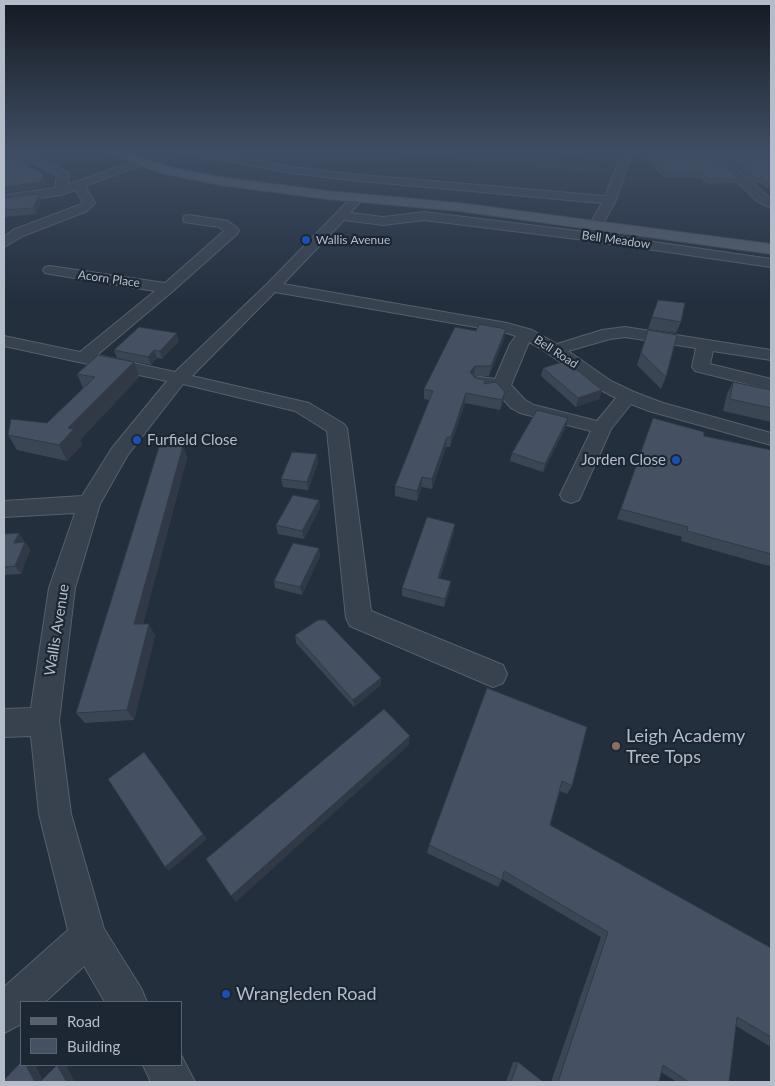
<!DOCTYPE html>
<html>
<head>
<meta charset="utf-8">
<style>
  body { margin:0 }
  #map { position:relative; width:775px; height:1086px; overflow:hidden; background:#242f3e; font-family:Lato,sans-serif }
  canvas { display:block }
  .frame { position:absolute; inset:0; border:5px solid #b4bcc9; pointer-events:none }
  .legend { position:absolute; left:20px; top:1001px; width:162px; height:65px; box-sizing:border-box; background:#1d2633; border:1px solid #59626f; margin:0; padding:6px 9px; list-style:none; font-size:15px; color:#b4bcc9 }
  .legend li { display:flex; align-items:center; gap:10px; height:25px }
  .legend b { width:25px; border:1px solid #59626f }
</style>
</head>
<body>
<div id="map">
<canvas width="775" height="1086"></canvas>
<div class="frame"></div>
<ul class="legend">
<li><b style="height:6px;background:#56606e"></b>Road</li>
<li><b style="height:14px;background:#455162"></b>Building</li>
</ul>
</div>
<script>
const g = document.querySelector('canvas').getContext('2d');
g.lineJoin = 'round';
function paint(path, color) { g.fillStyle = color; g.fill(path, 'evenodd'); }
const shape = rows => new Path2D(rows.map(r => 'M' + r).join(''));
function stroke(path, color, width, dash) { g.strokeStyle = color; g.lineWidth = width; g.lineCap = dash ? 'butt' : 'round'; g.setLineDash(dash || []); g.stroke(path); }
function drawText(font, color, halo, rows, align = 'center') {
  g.font = font + ' Lato,sans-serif'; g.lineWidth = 4.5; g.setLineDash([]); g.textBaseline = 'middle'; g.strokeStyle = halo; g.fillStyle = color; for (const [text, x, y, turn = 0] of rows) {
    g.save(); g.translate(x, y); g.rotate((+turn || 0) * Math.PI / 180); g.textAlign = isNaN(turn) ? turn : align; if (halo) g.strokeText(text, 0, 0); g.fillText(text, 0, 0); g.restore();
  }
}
const green = shape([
  [374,150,516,150,607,169,611,176]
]);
const minor = shape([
  [23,150,35,150,34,152,45,161,67,172,69,174,68,185,139,159,143,158,148,161,147,163,85,186,95,203,87,211,23,236,4,247,4,237,13,230,79,205,83,202,75,190,61,195,4,203,4,195,55,188,57,175,37,165,23,154,22,152,23,150],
  [179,150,200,150,292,167,350,174,605,196,623,150,633,150,616,200,601,227,596,228,590,224,602,203,350,180,292,173,184,153,179,150],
  [694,150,706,150,734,167,771,199,771,208,757,201,726,171,694,150],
  [358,194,364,198,350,213,383,217,424,212,585,232,771,259,771,267,585,240,424,220,383,225,344,220,283,284,507,323,532,330,557,344,602,330,625,327,771,350,771,360,713,351,710,364,771,379,771,390,695,371,692,367,696,348,625,337,610,339,568,351,611,381,634,392,663,403,771,433,771,445,649,411,631,404,611,429,579,500,571,503,563,500,560,495,591,431,520,413,511,408,495,390,474,386,471,382,474,378,480,377,495,379,510,344,516,336,504,332,275,292,192,376,309,403,344,424,347,428,371,611,503,665,507,674,503,683,493,687,350,626,346,618,327,431,295,411,183,384,127,456,100,504,75,588,59,721,71,814,104,929,141,988,147,1002,105,1002,84,966,45,1002,21,1002,21,1024,4,1033,4,987,68,930,39,814,31,736,4,737,4,709,31,708,49,588,75,513,4,517,4,501,82,496,112,448,167,381,4,346,4,336,80,352,155,291,50,274,45,273,43,270,45,267,50,266,165,283,224,231,219,227,184,222,183,219,184,216,189,215,228,221,237,228,239,231,237,234,173,291,97,355,175,372,267,284,354,195,358,194],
  [529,342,540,348,599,389,616,398,597,421,534,405,525,400,511,385,529,342],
  [181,1055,195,1082,151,1082,143,1065,181,1065,181,1055]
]);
const major = shape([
  [107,150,124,150,169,167,220,177,327,191,459,203,771,244,771,254,459,211,327,199,220,185,161,173,109,153,107,150]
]);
const wall = shape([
  [548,150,580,150,579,156],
  [658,150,699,150,738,179,736,183,707,184,701,178,664,178,647,160,648,156,664,156],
  [709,150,759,150,771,157,771,190,759,183,755,183,735,165],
  [39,194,41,200,36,214,4,217,4,198],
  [658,300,681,322,676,333,648,329],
  [648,330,666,377,661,389,637,365],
  [476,331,504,339,489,376,474,376,475,378,485,380,485,384,496,382,503,402,500,410,465,403,450,447,446,447,432,489,422,487,417,501,395,496,395,486,429,400,424,399,424,389],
  [179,341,162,359,157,358,151,365,117,358,114,350],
  [543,368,602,390,599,399,576,407,541,376],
  [77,374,139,377,80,440,82,445,67,461,17,450,8,435,47,423,83,388],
  [733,382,771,390,771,422,723,411,727,394],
  [568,418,566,427,543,472,510,461,512,453],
  [653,418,704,436,771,450,771,563,769,566,681,541,682,537,617,519],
  [183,446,187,458,143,624,155,635,134,720,85,723,76,713],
  [317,454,318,463,308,490,283,487,281,479],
  [319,500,320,508,304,539,278,534,276,525],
  [454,532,440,578,450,589,444,607,402,596,402,588],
  [19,533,24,541,24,542,25,542,30,550,21,574,4,575,4,534],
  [319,548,320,556,302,595,275,588,274,581],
  [295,635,381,685,354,707,296,643],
  [487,688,572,786,567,794,560,791,550,825,771,948,771,1047,736,1026,729,1082,677,1082,661,1072,659,1082,551,1082,601,937,502,879,498,887,427,853,429,845],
  [513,1062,518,1062,543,1082,506,1082]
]);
const shadedWall = shape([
  [4,150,17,150,4,154],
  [32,159,34,165,25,167,22,162],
  [43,174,46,180,44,188,4,193,4,187],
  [39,194,41,200,36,214,33,208],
  [506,329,504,339,489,376,491,366],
  [177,333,179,341,162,359,160,351],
  [154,350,157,358,151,365,148,357],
  [134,362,139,377,80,440,82,445,67,461,59,445,68,428],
  [475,366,474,376,470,372],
  [602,390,599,399,576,407,578,398],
  [505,392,503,402,500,410,502,400],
  [466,393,465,403,450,447,451,437],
  [568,418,566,427,543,472,545,464],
  [447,437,446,447,432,489,432,479],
  [183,446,187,458,140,635,134,624],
  [317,454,318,463,308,490,307,482],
  [422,477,422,487,417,501,417,491],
  [319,500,320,508,304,539,302,531],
  [455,524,454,532,437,586,438,578],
  [19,533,24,541,20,551,14,543],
  [25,542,30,550,21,574,15,566],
  [319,548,320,556,302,595,300,587],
  [451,581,450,589,444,607,445,599],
  [149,624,155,635,134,720,127,710],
  [381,678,381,685,354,707,353,700],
  [410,736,409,745,236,902,231,896],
  [144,752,207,839,169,871,165,867],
  [26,1065,35,1065,44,1082,35,1082],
  [57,1065,66,1065,75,1082,67,1082]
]);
const building = shape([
  [664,150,699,150,727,168,738,179,709,179,702,173,666,174,648,156,670,156,664,150],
  [718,150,759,150,771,157,771,185,761,178,757,178,737,161,718,150],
  [22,152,32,159,22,162,43,174,41,182,4,187,4,156,22,152],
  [39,194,33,208,4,210,4,198,39,194],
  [658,300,685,303,681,322,652,317,658,300],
  [479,324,506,329,491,366,475,366,470,372,475,378,485,380,484,384,496,382,505,392,502,400,466,393,451,437,447,437,432,479,422,477,417,491,395,486,433,391,424,389,455,327,476,331,479,324],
  [139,327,177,333,160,351,154,350,148,357,114,350,139,327],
  [648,330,677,335,666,377,641,353,648,330],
  [98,355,134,362,68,428,74,429,59,445,8,435,11,419,47,423,95,377,77,374,98,355],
  [566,361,602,390,578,398,543,368,566,361],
  [733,382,771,390,771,408,730,399,733,382],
  [537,410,568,418,545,464,512,453,537,410],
  [653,418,704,432,704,436,771,450,771,554,687,531,688,527,621,509,653,418],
  [183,446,134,624,149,624,127,710,76,713,159,447,183,446],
  [292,452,317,454,307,482,281,479,292,452],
  [293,495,319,500,302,531,276,525,293,495],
  [427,517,455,524,438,578,451,581,445,599,402,588,427,517],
  [19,533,14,543,25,542,15,566,4,567,4,534,19,533],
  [293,543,319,548,300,587,274,581,293,543],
  [318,620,325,620,381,678,353,700,295,635,318,620],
  [487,688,587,727,572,786,562,781,550,825,771,948,771,1037,737,1017,729,1082,689,1082,663,1065,659,1082,558,1082,608,932,504,871,502,880,429,845,487,688],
  [384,709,410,736,231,896,206,859,384,709],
  [144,752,203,834,165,867,108,779,144,752],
  [21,1062,21,1065,26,1065,35,1082,4,1082,4,1080,21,1062],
  [518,1062,543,1082,511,1082,518,1062],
  [57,1065,67,1082,40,1082,57,1065]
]);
const markers = [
  [306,240,5,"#1a4fb4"],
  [137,440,5,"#1a4fb4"],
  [676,460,5,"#1a4fb4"],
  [616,746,5,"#8d6e63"],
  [226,994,5,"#1a4fb4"]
];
const farPoinames = [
  ["Wallis Avenue",316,240]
];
const farStreetnames = [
  ["Bell Meadow",616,240,8],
  ["Acorn Place",109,279,8],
  ["Bell Road",556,352,33]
];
const poiNames = [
  ["Furfield Close",147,440],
  ["Jorden Close",666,460,"right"]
];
const streetNames = [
  ["Wallis Avenue",57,630,-81]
];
const nearPoinames = [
  ["Leigh Academy",626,736],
  ["Tree Tops",626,757],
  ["Wrangleden Road",236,994]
];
paint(green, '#263c3f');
stroke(minor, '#565f6c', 2);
stroke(major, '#414a57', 2);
paint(minor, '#38414e');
paint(major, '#56606e');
paint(wall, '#3b4654');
paint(shadedWall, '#303945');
paint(building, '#455162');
stroke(building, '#303945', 1);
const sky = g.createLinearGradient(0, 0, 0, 302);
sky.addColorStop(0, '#141a22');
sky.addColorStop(0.5, '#3f4d63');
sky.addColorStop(1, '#3f4d6300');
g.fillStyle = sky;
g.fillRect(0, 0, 775, 302);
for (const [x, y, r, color] of markers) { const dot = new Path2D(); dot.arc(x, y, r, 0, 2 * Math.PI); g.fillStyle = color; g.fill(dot); stroke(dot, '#1d2633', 2); }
drawText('12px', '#b4bcc9', '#1d2633', farPoinames, 'left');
drawText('12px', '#b4bcc9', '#1d2633', farStreetnames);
drawText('15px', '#b4bcc9', '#1d2633', poiNames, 'left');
drawText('15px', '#b4bcc9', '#1d2633', streetNames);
drawText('18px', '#b4bcc9', '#1d2633', nearPoinames, 'left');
</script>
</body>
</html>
